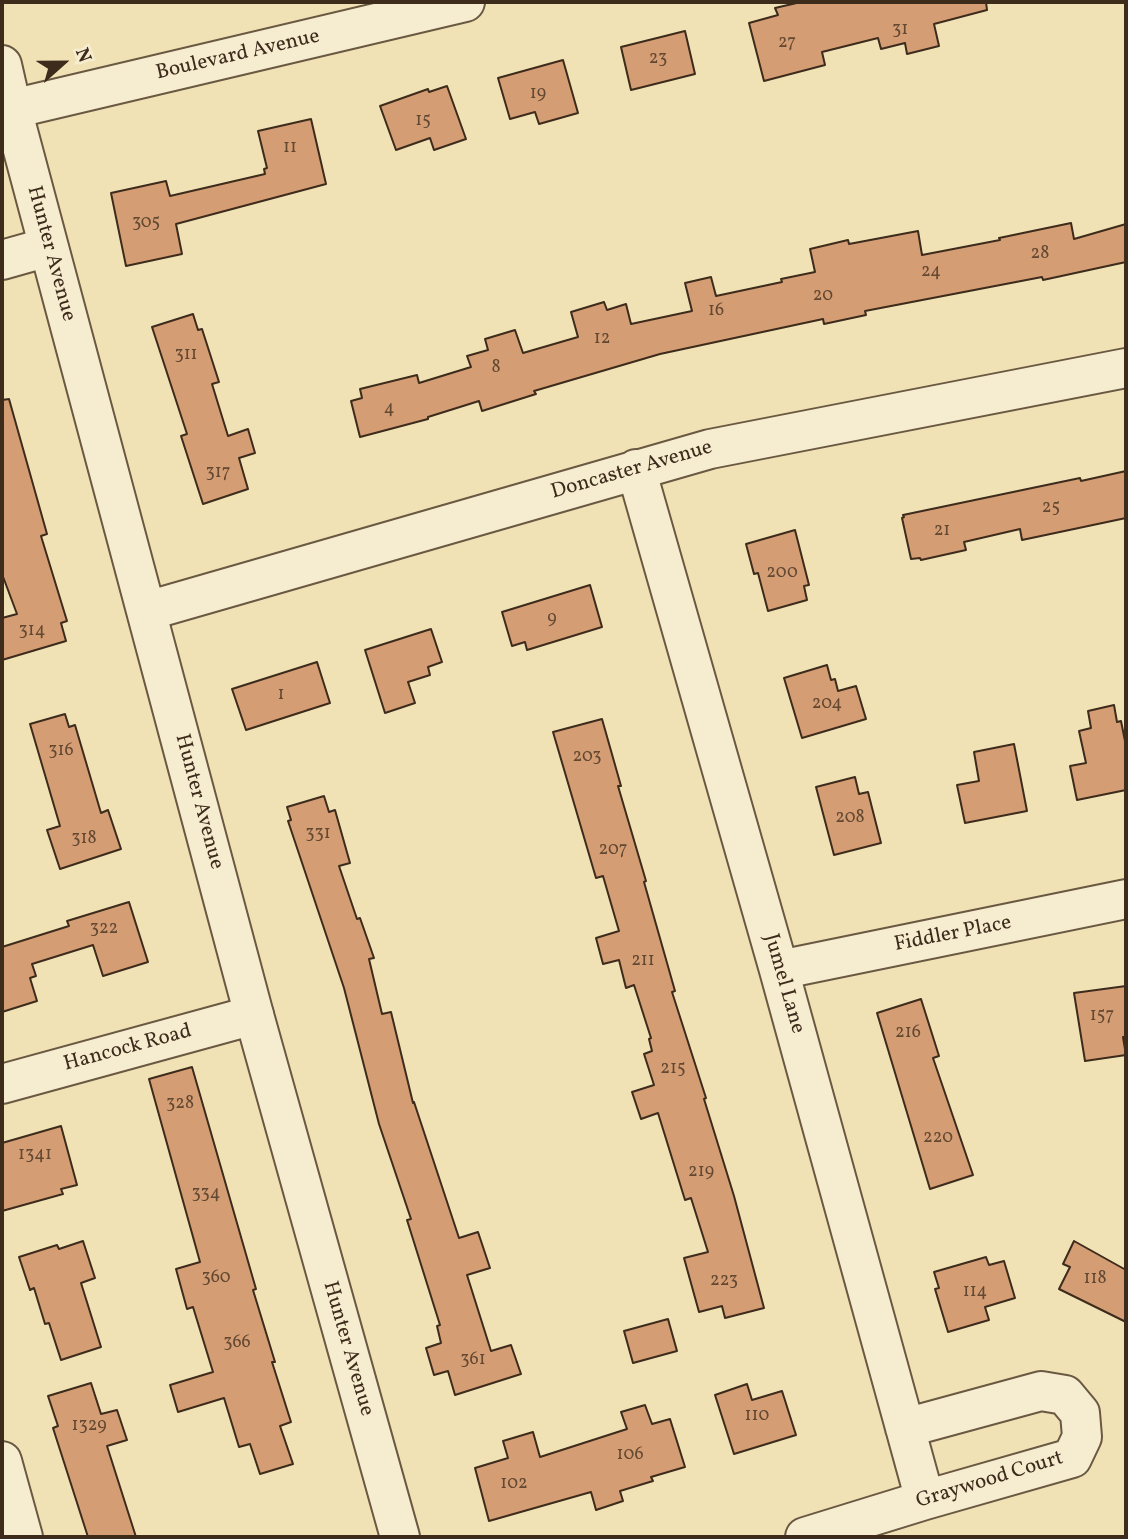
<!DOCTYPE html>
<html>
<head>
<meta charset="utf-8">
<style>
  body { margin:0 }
  #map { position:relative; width:1128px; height:1539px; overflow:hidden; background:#f1e2b5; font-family:Vollkorn,serif }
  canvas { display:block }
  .frame { position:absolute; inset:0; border:4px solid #3d2b1c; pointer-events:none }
  .north { position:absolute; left:28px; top:28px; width:70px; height:70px; -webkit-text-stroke:5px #f6eccf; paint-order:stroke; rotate:69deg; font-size:19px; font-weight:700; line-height:28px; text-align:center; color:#3d2b1c }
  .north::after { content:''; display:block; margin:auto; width:24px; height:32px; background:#3d2b1c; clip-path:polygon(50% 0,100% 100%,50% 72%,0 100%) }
</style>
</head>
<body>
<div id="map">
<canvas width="1128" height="1539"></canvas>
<div class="frame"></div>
<div class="north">N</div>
</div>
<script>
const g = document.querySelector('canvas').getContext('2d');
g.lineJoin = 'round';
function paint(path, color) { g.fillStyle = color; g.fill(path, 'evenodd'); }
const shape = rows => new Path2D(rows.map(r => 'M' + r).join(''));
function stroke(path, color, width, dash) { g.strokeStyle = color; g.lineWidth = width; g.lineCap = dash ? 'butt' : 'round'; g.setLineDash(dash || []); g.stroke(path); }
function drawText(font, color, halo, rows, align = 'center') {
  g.font = font + ' Vollkorn,serif'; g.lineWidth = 5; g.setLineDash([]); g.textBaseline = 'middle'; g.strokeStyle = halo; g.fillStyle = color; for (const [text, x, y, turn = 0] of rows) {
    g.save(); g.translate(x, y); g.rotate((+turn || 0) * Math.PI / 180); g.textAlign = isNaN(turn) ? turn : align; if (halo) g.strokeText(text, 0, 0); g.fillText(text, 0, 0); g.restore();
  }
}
const building = shape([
  [801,2,986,2,987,10,934,24,939,46,907,54,905,43,881,49,878,38,822,52,825,65,764,81,749,23,778,15,775,8,801,2],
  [685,31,695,74,631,90,621,47,685,31],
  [563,60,578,113,539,124,535,112,510,119,498,78,563,60],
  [447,86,466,139,434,150,430,138,396,150,380,106,428,89,429,92,447,86],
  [311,119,326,184,176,224,182,254,126,266,111,193,166,181,170,196,265,174,264,169,267,168,258,131,311,119],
  [1071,223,1074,239,1126,224,1126,262,1043,280,1042,277,865,311,866,315,824,324,823,319,660,354,534,391,536,394,482,411,479,401,428,417,428,419,360,437,351,401,362,398,360,389,417,375,419,383,471,367,467,356,488,350,485,339,515,330,523,353,578,337,571,312,604,302,607,310,626,304,631,324,692,311,685,283,711,277,716,296,782,282,781,279,815,272,810,249,848,240,849,244,918,231,922,255,1000,240,999,238,1071,223],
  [193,314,198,330,202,329,219,382,212,384,228,436,248,429,255,453,239,458,248,489,203,504,181,436,187,434,152,327,193,314],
  [9,399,47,534,41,536,67,621,61,623,66,641,2,660,2,618,17,614,2,574,2,400,9,399],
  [1126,471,1126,518,1022,540,1020,529,964,542,966,550,921,560,920,558,911,559,902,518,904,517,903,515,1080,478,1081,481,1126,471],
  [795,530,809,585,804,586,807,600,768,611,758,573,754,574,746,544,795,530],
  [590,585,602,627,527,650,525,642,512,646,502,612,590,585],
  [431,629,442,662,428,667,430,675,408,682,415,703,385,713,365,650,431,629],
  [317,662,330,703,246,730,232,689,317,662],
  [827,665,831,680,835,679,838,691,856,686,866,719,802,738,784,678,827,665],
  [1114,705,1117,722,1121,721,1126,746,1126,790,1077,800,1070,766,1086,763,1079,731,1091,728,1088,711,1114,705],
  [65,714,69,727,75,725,101,813,108,810,121,849,60,869,47,830,60,826,30,724,65,714],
  [602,719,621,786,618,786,646,881,644,882,675,991,672,992,706,1098,704,1099,734,1196,764,1308,725,1318,722,1306,699,1312,684,1258,708,1252,691,1198,685,1200,658,1113,641,1119,632,1092,654,1085,644,1054,652,1051,649,1039,651,1038,634,985,626,988,619,960,603,964,596,938,619,931,603,876,596,878,553,732,602,719],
  [1014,744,1027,811,965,823,957,785,979,781,974,752,1014,744],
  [855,777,859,794,868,792,881,843,834,855,816,787,855,777],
  [324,796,329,812,335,810,350,863,339,866,357,919,360,918,374,958,369,959,382,1014,391,1012,413,1103,414,1102,459,1238,478,1232,490,1268,467,1275,491,1351,511,1345,521,1374,455,1395,448,1371,434,1375,426,1348,441,1343,437,1326,440,1325,407,1220,411,1219,379,1124,344,988,288,821,291,820,287,807,324,796],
  [129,902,148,962,103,976,93,945,32,964,36,976,30,978,37,1001,2,1012,2,947,69,926,67,921,129,902],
  [1126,986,1126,1037,1123,1037,1126,1055,1085,1061,1074,993,1126,986],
  [921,999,939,1056,933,1058,973,1175,930,1189,877,1013,921,999],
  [192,1067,256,1289,253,1290,275,1362,272,1362,291,1422,280,1426,293,1464,260,1474,250,1444,239,1447,224,1398,178,1412,170,1385,213,1372,193,1307,187,1309,176,1269,200,1262,149,1079,192,1067],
  [61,1126,77,1185,61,1189,63,1194,2,1211,2,1143,61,1126],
  [83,1241,95,1278,81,1283,101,1347,61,1360,49,1323,45,1324,34,1288,30,1290,19,1257,57,1245,59,1249,83,1241],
  [1074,1241,1126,1270,1126,1322,1059,1289,1070,1267,1063,1264,1074,1241],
  [986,1257,989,1265,1004,1261,1015,1298,985,1307,989,1320,948,1332,935,1289,939,1288,934,1272,986,1257],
  [668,1319,677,1351,633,1363,624,1331,668,1319],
  [91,1383,101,1414,117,1410,127,1440,107,1446,136,1537,88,1537,53,1428,58,1426,48,1396,91,1383],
  [747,1384,752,1400,782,1391,796,1435,734,1454,715,1395,747,1384],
  [645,1405,652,1424,670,1419,685,1467,651,1477,653,1481,620,1491,623,1501,596,1510,591,1492,489,1521,475,1468,508,1458,503,1441,533,1432,540,1457,627,1429,621,1412,645,1405]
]);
const minor = shape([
  [12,109,465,2],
  [2,260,48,247],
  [636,469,779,970,925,1500],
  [147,611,710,449,1126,368],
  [779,970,1126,899],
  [2,1084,254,1015],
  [2,1461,23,1537],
  [805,1537,925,1500,1072,1458,1082,1437,1080,1413,1065,1395,1041,1391,905,1428]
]);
const tertiary = shape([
  [2,65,12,109,254,1015,400,1537]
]);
const numberNames = [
  ["31",900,31],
  ["27",787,44],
  ["23",658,60],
  ["19",538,95],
  ["15",423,122],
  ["11",290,149],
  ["305",146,224],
  ["28",1040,255],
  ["24",931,273],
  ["20",823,297],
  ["16",716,312],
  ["12",602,340],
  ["311",186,356],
  ["8",496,369],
  ["4",389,410],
  ["317",218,474],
  ["25",1051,509],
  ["21",942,532],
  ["200",782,574],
  ["9",552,620],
  ["314",32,632],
  ["1",281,696],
  ["204",827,705],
  ["316",61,752],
  ["203",587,758],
  ["208",850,819],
  ["331",318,835],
  ["318",84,840],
  ["207",613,851],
  ["322",104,930],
  ["211",643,962],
  ["157",1102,1017],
  ["216",908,1034],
  ["215",673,1070],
  ["328",180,1105],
  ["220",938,1139],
  ["1341",35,1156],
  ["219",701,1173],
  ["334",206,1195],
  ["360",216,1279],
  ["118",1095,1280],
  ["223",724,1282],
  ["114",975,1293],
  ["366",237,1344],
  ["361",473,1361],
  ["110",757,1417],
  ["1329",89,1427],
  ["106",630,1456],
  ["102",514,1485]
];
const streetNames = [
  ["Boulevard Avenue",238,56,-13],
  ["Hunter Avenue",50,254,75],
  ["Doncaster Avenue",632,471,-16],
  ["Hunter Avenue",198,802,75],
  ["Fiddler Place",953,935,-11],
  ["Jumel Lane",783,984,74],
  ["Hancock Road",128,1049,-15],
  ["Hunter Avenue",347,1349,74],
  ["Graywood Court",990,1481,-17]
];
paint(building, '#d59d73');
stroke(building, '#3d2b1c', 2);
stroke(minor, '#6a5942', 42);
stroke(tertiary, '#6a5942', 42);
stroke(minor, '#f6eccf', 38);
stroke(tertiary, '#f6eccf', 38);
drawText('18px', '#634832', null, numberNames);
drawText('21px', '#3d2b1c', '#f6eccf', streetNames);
</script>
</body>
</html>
